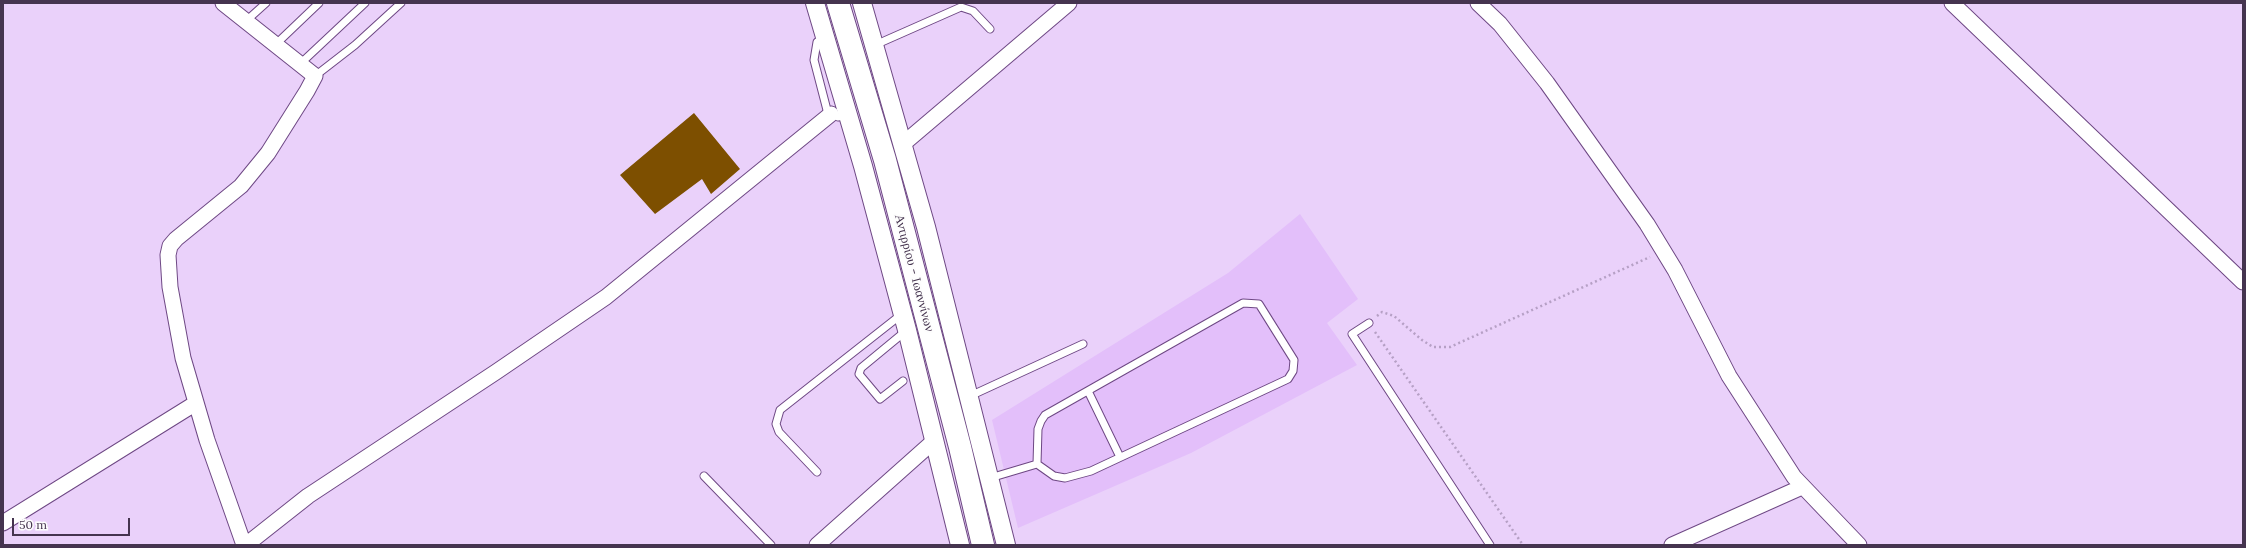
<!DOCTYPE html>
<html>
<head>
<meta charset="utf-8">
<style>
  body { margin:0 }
  #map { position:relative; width:2246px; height:548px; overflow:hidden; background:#ead1fa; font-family:Lora,serif }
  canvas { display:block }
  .frame { position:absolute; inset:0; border:4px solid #45344f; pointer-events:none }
  .scale { position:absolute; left:12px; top:518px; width:118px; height:18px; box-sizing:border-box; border:2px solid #45344f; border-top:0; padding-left:5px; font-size:12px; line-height:14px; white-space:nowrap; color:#45344f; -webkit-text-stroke:3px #fdfdfd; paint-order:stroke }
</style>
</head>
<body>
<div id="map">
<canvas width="2246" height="548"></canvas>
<div class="frame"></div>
<div class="scale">50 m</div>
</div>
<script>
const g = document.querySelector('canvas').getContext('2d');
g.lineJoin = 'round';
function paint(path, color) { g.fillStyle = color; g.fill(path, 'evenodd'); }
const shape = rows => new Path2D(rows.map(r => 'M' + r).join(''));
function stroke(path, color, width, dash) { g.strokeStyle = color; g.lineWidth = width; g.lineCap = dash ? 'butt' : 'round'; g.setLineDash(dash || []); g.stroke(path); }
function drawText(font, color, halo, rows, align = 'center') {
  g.font = font + ' Lora,serif'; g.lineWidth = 4; g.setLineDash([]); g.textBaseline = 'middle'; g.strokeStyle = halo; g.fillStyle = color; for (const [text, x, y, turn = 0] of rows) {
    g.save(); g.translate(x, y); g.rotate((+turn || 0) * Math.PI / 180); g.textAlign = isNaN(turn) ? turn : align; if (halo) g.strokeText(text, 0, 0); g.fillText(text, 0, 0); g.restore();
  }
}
const built = shape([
  [1300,214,1358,299,1327,323,1357,365,1191,453,1018,528,992,420,1228,273]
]);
const building = shape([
  [694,113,740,169,711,194,702,179,655,214,620,175]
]);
const path = shape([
  [1377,316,1382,312,1394,316,1422,340,1433,347,1450,347,1650,257],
  [1375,332,1523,545]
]);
const service = shape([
  [246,21,266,3],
  [824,37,817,42,814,60,827,110,838,117,848,115],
  [275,45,319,3],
  [875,45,961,7,973,11,990,29],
  [300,64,365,3],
  [315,76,355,45,401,3],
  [1369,323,1352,334,1490,545],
  [903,381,880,399,859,374,861,368,907,330],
  [1088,391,1120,457],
  [970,396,1083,344],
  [817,472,779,432,776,424,780,410,902,314],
  [704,476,771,545],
  [990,478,1037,464,1054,476,1065,478,1091,471,1288,379,1293,371,1294,360,1259,304,1243,303,1045,415,1041,421,1038,429,1037,464]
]);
const minor = shape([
  [223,3,315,76,307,91,268,153,241,186,176,239,170,246,168,255,170,287,183,358,207,440,244,545],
  [1478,3,1500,24,1547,83,1647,224,1675,270,1729,376,1794,477,1859,545],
  [1952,3,2243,282],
  [903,144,1069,3],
  [3,523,196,403],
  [246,545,308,496,496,372,606,297,831,114],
  [817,545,935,440],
  [1672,545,1802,487]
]);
const tertiary = shape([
  [815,3,863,166,907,330,960,545],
  [862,3,926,227,1006,545]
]);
const primary = shape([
  [838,3,885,160,960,447,983,545]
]);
const streetNames = [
  ["Αντιρρίου - Ιωαννίνων",914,273,75]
];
paint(built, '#e3bffa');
paint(building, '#7d4f00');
stroke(service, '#6e4884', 9);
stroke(minor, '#6e4884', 17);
stroke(tertiary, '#6e4884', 20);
stroke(primary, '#6e4884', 24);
stroke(path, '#b6a0c5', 2.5, [2, 3]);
stroke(service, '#fff', 7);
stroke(minor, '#fff', 15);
stroke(tertiary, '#fff', 18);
stroke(primary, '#fff', 22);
drawText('13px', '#45344f', '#fdfdfd', streetNames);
</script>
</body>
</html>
